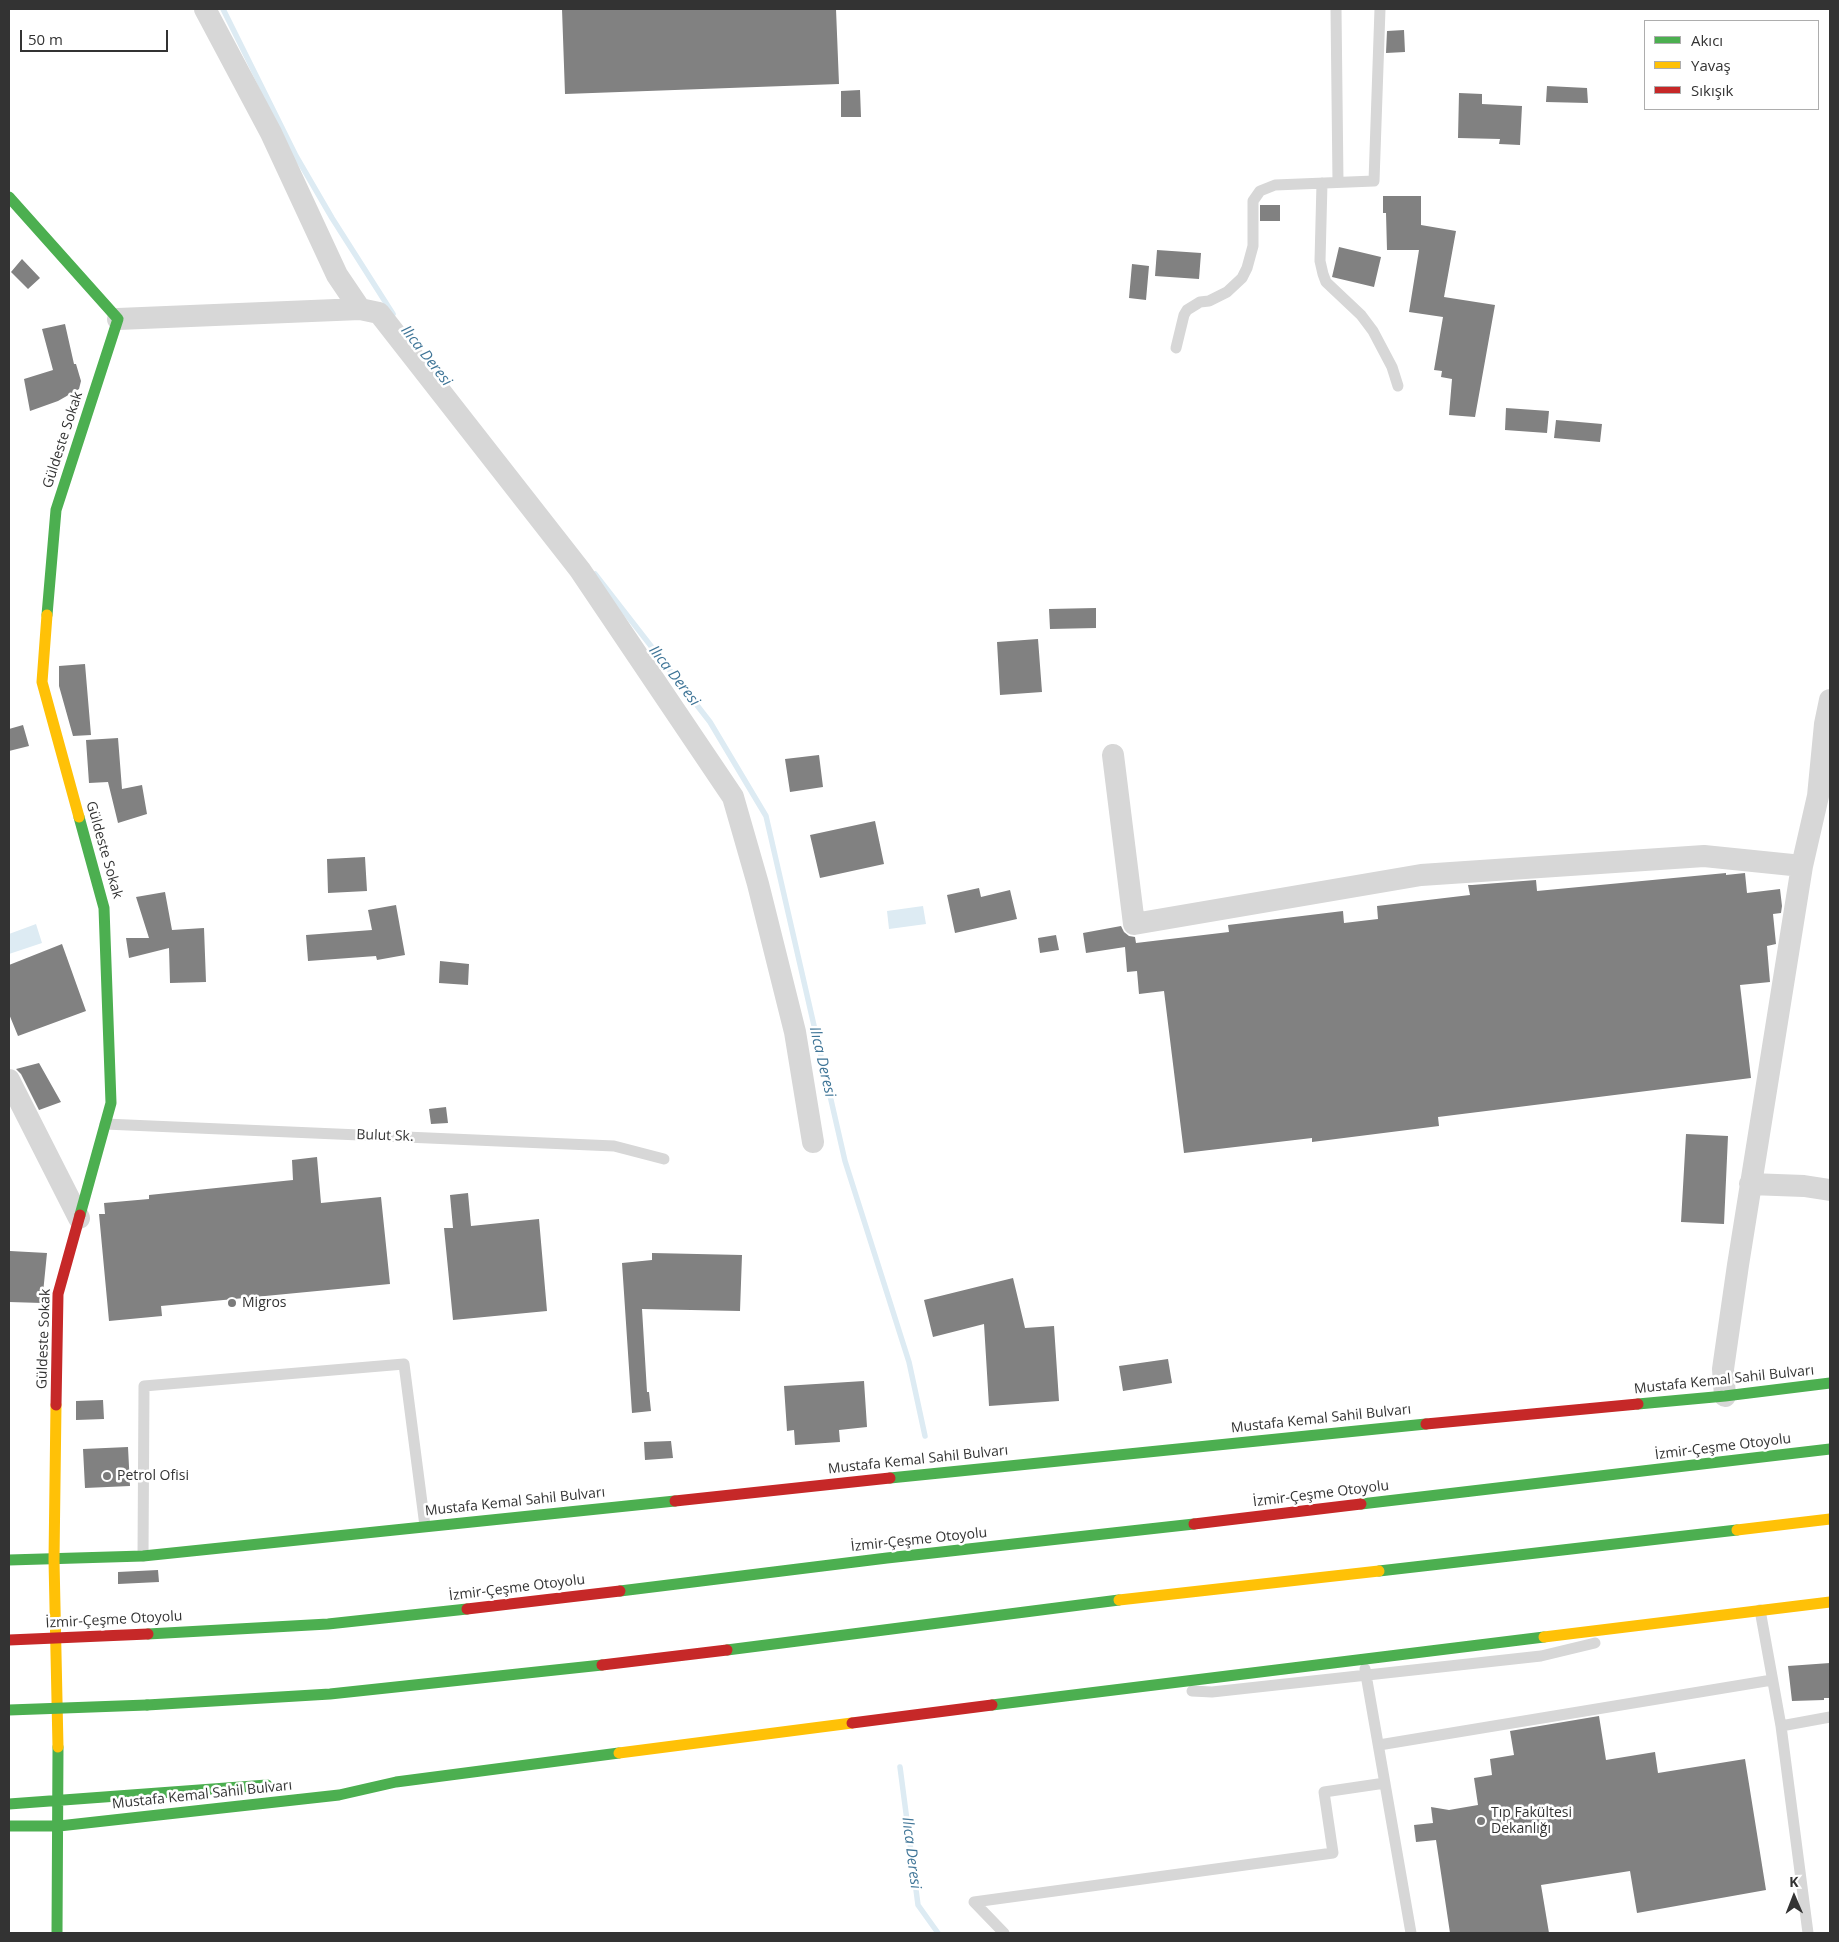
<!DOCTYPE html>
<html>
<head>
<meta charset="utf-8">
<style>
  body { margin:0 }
  #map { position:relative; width:1839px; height:1942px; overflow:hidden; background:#fff; font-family:"Open Sans",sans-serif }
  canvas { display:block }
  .frame { position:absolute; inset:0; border:10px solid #333; pointer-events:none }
  .legend { position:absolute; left:1644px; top:20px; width:175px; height:90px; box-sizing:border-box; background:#fff; border:1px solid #adadad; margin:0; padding:6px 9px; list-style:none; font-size:15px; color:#333 }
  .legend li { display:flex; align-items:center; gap:10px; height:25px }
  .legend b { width:25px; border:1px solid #adadad }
  .north { position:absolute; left:1769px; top:1872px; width:50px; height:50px; -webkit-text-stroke:4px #fff; paint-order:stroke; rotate:359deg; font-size:14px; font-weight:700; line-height:20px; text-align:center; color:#333 }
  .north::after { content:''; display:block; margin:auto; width:18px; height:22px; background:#333; clip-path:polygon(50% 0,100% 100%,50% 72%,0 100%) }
  .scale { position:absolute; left:20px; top:30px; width:148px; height:22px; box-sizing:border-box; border:2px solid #333; border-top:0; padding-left:6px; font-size:15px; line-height:18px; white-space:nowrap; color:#333; -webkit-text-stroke:4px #fff; paint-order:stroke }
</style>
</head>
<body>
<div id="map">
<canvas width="1839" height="1942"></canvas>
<div class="frame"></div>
<ul class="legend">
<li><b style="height:6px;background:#4caf50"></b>Akıcı</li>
<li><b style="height:6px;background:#ffc107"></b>Yavaş</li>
<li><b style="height:6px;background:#c62828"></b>Sıkışık</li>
</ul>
<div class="north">K</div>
<div class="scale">50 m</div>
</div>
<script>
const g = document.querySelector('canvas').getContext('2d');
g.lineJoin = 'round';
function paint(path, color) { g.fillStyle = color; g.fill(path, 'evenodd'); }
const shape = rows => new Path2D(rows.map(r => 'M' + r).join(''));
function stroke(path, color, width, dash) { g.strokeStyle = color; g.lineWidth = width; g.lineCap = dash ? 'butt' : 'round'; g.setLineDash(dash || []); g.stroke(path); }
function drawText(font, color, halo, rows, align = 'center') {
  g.font = font + ' "Open Sans",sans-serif'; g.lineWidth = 5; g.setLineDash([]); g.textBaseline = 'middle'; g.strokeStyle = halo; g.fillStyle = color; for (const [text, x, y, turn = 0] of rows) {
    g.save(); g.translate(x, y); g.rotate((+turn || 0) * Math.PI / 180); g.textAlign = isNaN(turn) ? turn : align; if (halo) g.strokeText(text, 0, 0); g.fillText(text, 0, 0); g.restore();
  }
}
const water = shape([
  [923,906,926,924,889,929,887,911],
  [36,924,42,943,9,954,9,934]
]);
const stream = shape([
  [223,9,296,156,332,218,393,314],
  [595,574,710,722,766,816,845,1161,909,1362,925,1436],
  [900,1767,918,1905,938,1933]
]);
const building = shape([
  [562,9,836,9,839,84,565,94],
  [1404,30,1405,52,1386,53,1387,31],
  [1547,86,1587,88,1588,103,1546,102],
  [860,90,861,117,841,117,841,91],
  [1459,93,1482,94,1482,104,1522,106,1520,145,1499,144,1500,139,1458,138],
  [1383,196,1421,196,1421,225,1456,231,1444,297,1495,305,1475,417,1449,415,1452,379,1441,377,1442,371,1434,370,1443,317,1409,312,1419,250,1387,250,1386,213,1383,213],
  [1260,205,1280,205,1280,221,1260,221],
  [1339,247,1381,257,1374,287,1332,277],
  [1157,250,1201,253,1199,279,1155,276],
  [22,259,40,278,28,289,11,272],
  [1132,264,1149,266,1146,300,1129,298],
  [65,324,74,364,76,364,81,381,79,389,58,401,30,411,24,379,53,370,42,329],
  [1506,408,1549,411,1547,433,1505,430],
  [1556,420,1602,424,1600,442,1554,438],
  [1096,608,1096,628,1050,629,1049,609],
  [1038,639,1042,692,1000,695,997,642],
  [85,664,91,735,73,736,59,686,59,666],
  [23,725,29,746,9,751,9,729],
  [118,738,122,789,142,785,147,814,118,823,108,782,89,783,86,740],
  [819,755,823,787,790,792,785,759],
  [875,821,884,864,820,878,810,835],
  [365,857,367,891,328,893,327,859],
  [1726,873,1726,875,1745,873,1747,893,1780,889,1782,906,1781,913,1773,914,1776,944,1767,946,1770,982,1740,985,1751,1078,1438,1117,1439,1126,1312,1142,1312,1138,1184,1153,1164,991,1139,994,1137,971,1127,972,1125,947,1086,953,1083,933,1121,926,1124,932,1129,936,1135,937,1136,943,1229,932,1228,925,1343,911,1344,923,1378,919,1377,906,1470,895,1468,885,1472,885,1536,880,1537,891],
  [979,888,981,897,1010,890,1017,919,955,933,947,895],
  [165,892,172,930,204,928,206,982,170,983,169,948,129,958,126,938,149,938,136,897],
  [396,905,405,955,377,960,376,956,308,961,306,935,372,930,368,910],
  [1056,935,1059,950,1040,953,1038,938],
  [62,944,86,1011,18,1036,9,1014,9,965],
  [440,961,469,964,468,985,439,983],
  [39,1063,61,1102,39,1110,21,1074,16,1069],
  [446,1107,448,1123,431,1124,429,1109],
  [1686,1134,1728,1136,1724,1224,1681,1222],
  [317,1157,321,1203,381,1197,390,1284,161,1306,162,1316,109,1321,99,1214,105,1214,104,1203,149,1199,149,1195,293,1180,292,1160],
  [468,1193,471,1226,539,1219,547,1311,453,1320,444,1228,453,1228,450,1195],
  [10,1251,47,1253,42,1303,9,1302],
  [652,1253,742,1255,740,1311,642,1309,647,1392,649,1392,651,1411,632,1413,622,1263,652,1260],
  [1013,1278,1025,1328,1054,1326,1059,1401,989,1406,984,1324,933,1337,924,1300],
  [1168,1359,1172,1383,1123,1391,1119,1366],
  [864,1381,867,1427,839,1430,840,1442,795,1445,794,1430,787,1431,784,1386],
  [103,1400,104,1419,76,1420,76,1401],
  [671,1441,673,1458,645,1460,644,1442],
  [128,1447,130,1486,85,1488,83,1449],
  [158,1570,159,1582,118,1584,118,1572],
  [1830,1663,1830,1698,1824,1698,1824,1700,1792,1701,1788,1666],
  [1599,1716,1606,1760,1655,1752,1658,1773,1745,1759,1766,1890,1637,1913,1630,1871,1541,1885,1549,1933,1450,1933,1436,1840,1416,1842,1414,1825,1433,1823,1431,1807,1449,1810,1478,1805,1474,1778,1492,1775,1490,1759,1514,1755,1510,1731]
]);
const lane = shape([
  [1336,9,1338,182],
  [1322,183,1320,261,1323,274,1326,282,1361,315,1373,331,1392,367,1398,386],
  [1176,348,1184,315,1187,310,1200,302,1209,301,1227,292,1242,278,1247,268,1253,246,1253,201,1260,191,1275,185,1374,181,1380,9],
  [105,1124,614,1146,664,1159],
  [143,1556,144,1386,404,1364,425,1526],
  [1760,1610,1781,1726,1808,1933],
  [1365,1669,1411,1933],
  [1192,1691,1212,1692,1541,1656,1595,1643],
  [1781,1726,1830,1717],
  [1379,1745,1772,1680],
  [1004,1933,974,1902,1333,1853,1324,1792,1385,1783]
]);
const street = shape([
  [205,9,271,133,337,275,360,309,379,313,580,570,733,797,758,884,795,1032,813,1142],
  [118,319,360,309],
  [1113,755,1134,924,1421,875,1704,856,1802,866],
  [9,1080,79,1218],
  [1750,1184,1804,1186,1830,1190],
  [1725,1396,1723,1369,1738,1265,1802,866,1818,796,1825,724,1830,700]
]);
const fast = shape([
  [9,197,118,319,56,510,47,615],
  [79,817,104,908,111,1103,80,1215],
  [1638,1404,1725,1396,1830,1383],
  [890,1478,1426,1424],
  [1361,1504,1830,1449],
  [9,1560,143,1556,675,1501],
  [1379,1571,1737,1530],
  [620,1591,887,1558,1194,1524],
  [148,1634,328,1624,467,1609],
  [727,1650,1119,1600],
  [147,1705,330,1694,602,1665],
  [992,1705,1544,1637],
  [9,1804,267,1785],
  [9,1826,59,1826,339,1795,396,1782,619,1753],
  [57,1933,58,1747]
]);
const slow = shape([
  [47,615,42,682,79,817],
  [56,1405,54,1560,58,1747],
  [1737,1530,1830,1519],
  [1119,1600,1379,1571],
  [1544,1637,1830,1602],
  [619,1753,852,1723]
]);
const jam = shape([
  [56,1405,58,1294,80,1215],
  [1426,1424,1638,1404],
  [675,1501,890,1478],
  [1194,1524,1361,1504],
  [467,1609,620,1591],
  [602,1665,727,1650],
  [852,1723,992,1705]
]);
const fastBridge = shape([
  [9,1710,147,1705]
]);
const jamBridge = shape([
  [9,1640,148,1634]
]);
const markers = [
  [232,1303,5,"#7a7a7a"],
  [107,1476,5,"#7a7a7a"],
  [1481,1821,5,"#7a7a7a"]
];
const streetNames = [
  ["Güldeste Sokak",63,440,-72],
  ["Güldeste Sokak",104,850,74],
  ["Bulut Sk.",385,1136,2],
  ["Güldeste Sokak",44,1339,-88],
  ["Mustafa Kemal Sahil Bulvarı",1724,1380,-6],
  ["Mustafa Kemal Sahil Bulvarı",1321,1419,-6],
  ["İzmir-Çeşme Otoyolu",1723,1447,-7],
  ["Mustafa Kemal Sahil Bulvarı",918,1460,-6],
  ["İzmir-Çeşme Otoyolu",1321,1494,-7],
  ["Mustafa Kemal Sahil Bulvarı",515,1502,-6],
  ["İzmir-Çeşme Otoyolu",919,1540,-6],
  ["İzmir-Çeşme Otoyolu",517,1588,-7],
  ["İzmir-Çeşme Otoyolu",114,1620,-3],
  ["Mustafa Kemal Sahil Bulvarı",202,1795,-6]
];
const poiNames = [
  ["Migros",242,1303],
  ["Petrol Ofisi",117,1476],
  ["Tıp Fakültesi",1491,1813],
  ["Dekanlığı",1491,1829]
];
const waterNames = [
  ["Ilıca Deresi",426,356,52],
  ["Ilıca Deresi",674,676,52],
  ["Ilıca Deresi",822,1062,77],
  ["Ilıca Deresi",911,1853,83]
];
paint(water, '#ddebf3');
stroke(stream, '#ddebf3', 5.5);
paint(building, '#818181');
stroke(lane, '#d7d7d7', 11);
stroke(street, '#d7d7d7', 22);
stroke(fast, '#4caf50', 11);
stroke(slow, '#ffc107', 11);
stroke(jam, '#c62828', 11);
stroke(fastBridge, '#4caf50', 11);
stroke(jamBridge, '#c62828', 11);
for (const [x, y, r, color] of markers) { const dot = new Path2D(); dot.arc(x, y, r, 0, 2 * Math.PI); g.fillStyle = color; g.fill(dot); stroke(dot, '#fff', 2); }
drawText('14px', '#333', '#fff', streetNames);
drawText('14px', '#333', '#fff', poiNames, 'left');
drawText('italic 15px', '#3f7597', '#fff', waterNames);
</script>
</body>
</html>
